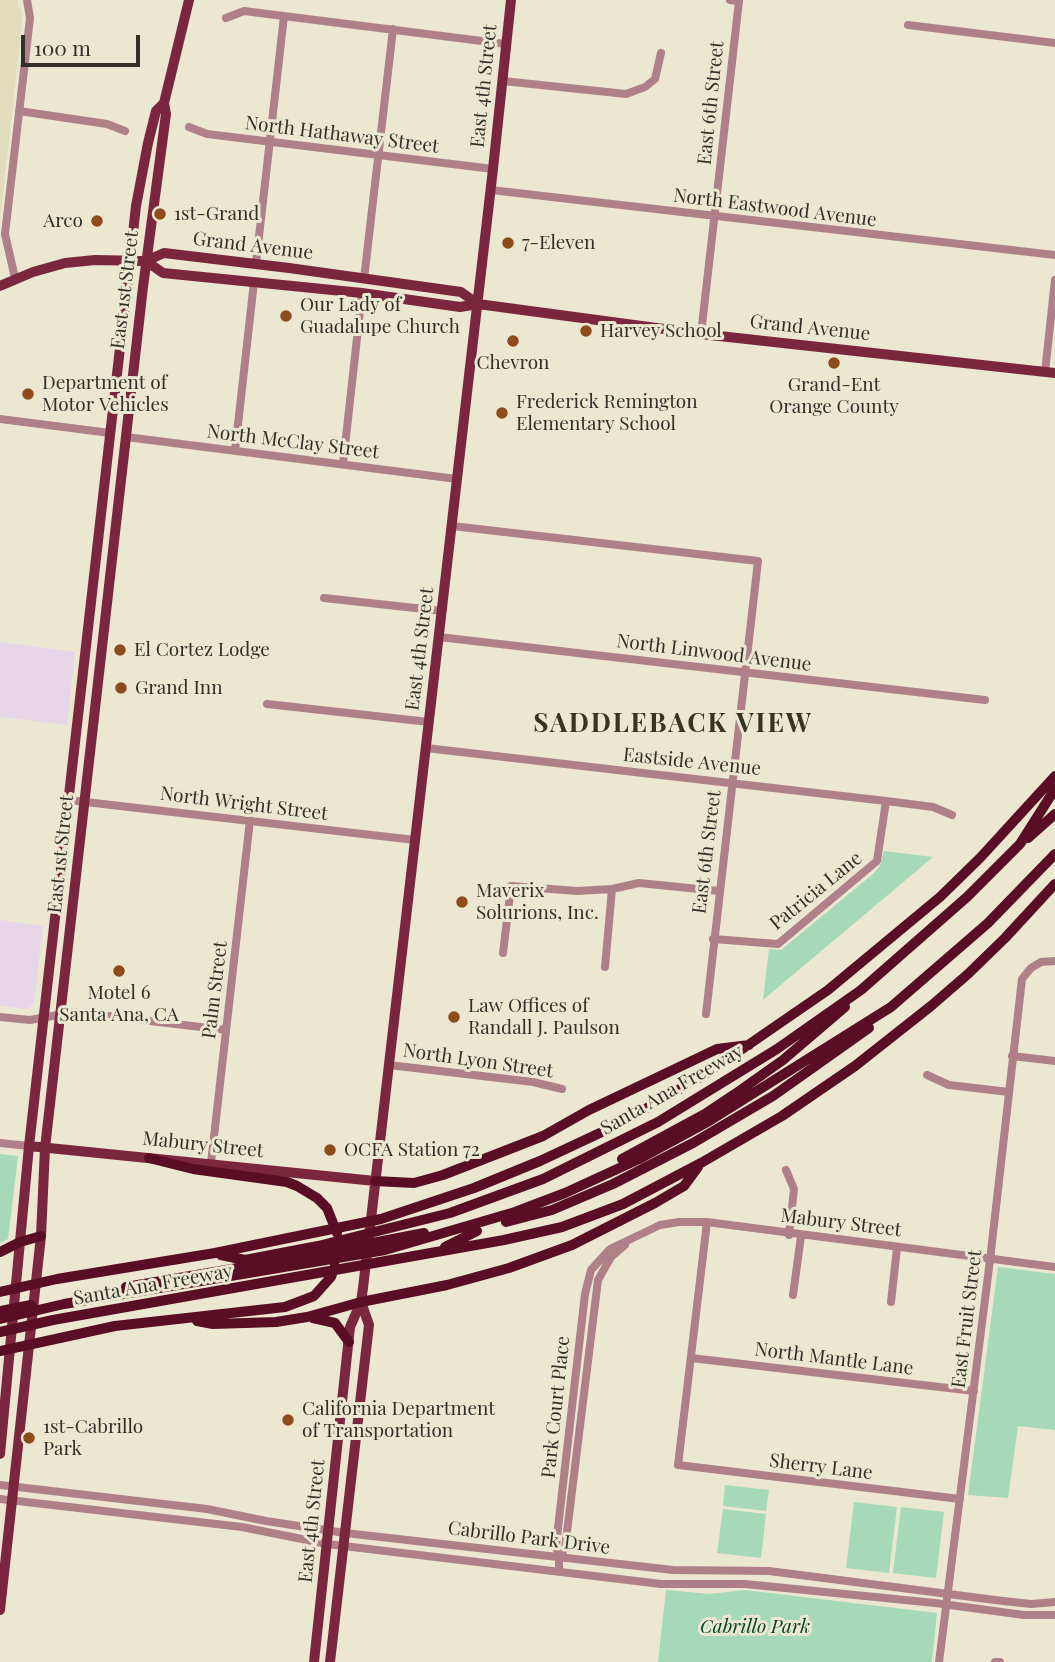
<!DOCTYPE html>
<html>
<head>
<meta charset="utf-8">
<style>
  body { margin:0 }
  #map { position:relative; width:1055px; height:1662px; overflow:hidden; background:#ebe7d1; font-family:"Playfair Display",serif }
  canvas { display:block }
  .scale { position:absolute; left:21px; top:35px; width:119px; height:32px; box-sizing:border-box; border:4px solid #312f27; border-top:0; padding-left:9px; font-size:21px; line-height:24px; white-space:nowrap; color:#312f27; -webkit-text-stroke:5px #ebe7d1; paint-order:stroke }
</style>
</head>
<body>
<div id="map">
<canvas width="1055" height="1662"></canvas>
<div class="scale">100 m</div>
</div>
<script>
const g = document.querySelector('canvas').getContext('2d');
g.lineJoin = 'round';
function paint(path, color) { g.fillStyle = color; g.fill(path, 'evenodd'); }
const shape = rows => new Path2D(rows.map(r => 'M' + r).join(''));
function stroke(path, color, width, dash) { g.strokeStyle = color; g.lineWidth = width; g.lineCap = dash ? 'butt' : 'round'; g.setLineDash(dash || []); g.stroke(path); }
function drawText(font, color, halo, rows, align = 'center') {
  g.font = font + ' "Playfair Display",serif'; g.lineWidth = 6; g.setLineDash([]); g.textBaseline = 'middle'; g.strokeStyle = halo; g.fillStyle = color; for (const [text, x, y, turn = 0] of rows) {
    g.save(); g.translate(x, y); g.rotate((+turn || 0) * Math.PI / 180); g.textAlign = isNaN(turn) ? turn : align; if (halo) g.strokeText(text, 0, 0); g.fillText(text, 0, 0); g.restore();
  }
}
const commercial = shape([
  [0,642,75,652,67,725,0,717],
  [0,920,43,926,34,1003,27,1009,0,1006]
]);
const built = shape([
  [0,0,17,0,23,14,0,221]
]);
const green = shape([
  [884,851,933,857,763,1000,769,949,781,950,873,874,880,866],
  [0,1154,18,1156,8,1239,0,1243],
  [998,1267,1055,1274,1055,1430,1018,1426,1008,1498,968,1495],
  [725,1485,769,1490,766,1511,723,1506],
  [854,1502,897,1507,889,1573,846,1568],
  [901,1507,944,1512,936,1578,893,1573],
  [723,1509,766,1514,761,1558,717,1553],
  [666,1590,710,1594,745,1590,937,1613,932,1662,658,1662]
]);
const minor = shape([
  [226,18,244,11,506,44],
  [908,25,1055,43],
  [503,81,626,94,645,87,655,79,661,53],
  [19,111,107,124,125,131],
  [189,127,207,134,493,169],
  [491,190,1055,255],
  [256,263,284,16],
  [15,278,5,234,30,18,27,0],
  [364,279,393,29],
  [701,334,739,1,730,0],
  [1045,372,1055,280],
  [0,419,110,433],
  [126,437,457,479],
  [235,451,254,282],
  [343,464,362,293],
  [452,526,758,561,706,1014],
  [324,598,442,611],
  [439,637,985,700],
  [267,704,429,722],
  [426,748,886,801,933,807,952,815],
  [68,800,415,840],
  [713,939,778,944,877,861,886,801],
  [503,953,511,886,577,891,612,889,639,883,719,891],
  [605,967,612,889],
  [0,1017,30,1020,74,1012,226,1030],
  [1012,1056,1055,1061],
  [389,1065,533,1082,562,1089],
  [927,1075,949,1085,1009,1092],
  [0,1143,29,1146],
  [211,1163,250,820],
  [786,1170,794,1189,789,1235],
  [707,1222,678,1465,960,1499],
  [793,1295,801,1236],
  [891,1302,897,1248],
  [691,1358,974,1391],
  [0,1485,207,1509,266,1521,345,1533,673,1570,769,1571,1003,1601,1031,1604,1055,1602],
  [0,1499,242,1527,327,1544,661,1584,745,1584,935,1603,1024,1615,1055,1615],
  [559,1557,565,1548,598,1280,611,1257,625,1245],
  [559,1570,559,1557,556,1545,585,1294,591,1270,610,1249,660,1225,679,1222,707,1222,1055,1267],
  [939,1662,990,1260,1022,979,1031,968,1041,962,1055,961],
  [995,1662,1000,1662]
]);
const major = shape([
  [146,261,163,273,362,293,460,307,478,304,701,334,1055,373],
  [0,286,33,272,65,263,95,260,146,261,164,253,289,268,461,292,478,304],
  [29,1146,375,1181],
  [0,1454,29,1146,130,260,136,206,148,143,156,111,164,103],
  [0,1610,41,1236,45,1148,143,287,166,114,164,103,189,0],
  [314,1662,350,1327,361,1302,363,1288,493,169,511,0],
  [330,1662,369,1325,361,1302]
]);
const highway = shape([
  [1028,838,1055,814],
  [149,1158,193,1169,287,1182,297,1186,317,1198,327,1208,337,1233],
  [622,1159,705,1114,735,1094,783,1060,845,1007],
  [375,1181,414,1183,443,1175,543,1136,589,1110,717,1049,749,1045],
  [506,1222,552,1210,613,1184,693,1143,773,1096,869,1028],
  [445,1247,477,1231],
  [0,1252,20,1242,41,1236],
  [221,1255,245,1260,318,1246,450,1213,543,1179,658,1122,777,1049,861,990,967,897,1020,844,1055,789],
  [126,1287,279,1261,424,1233],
  [0,1292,57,1279,215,1253,381,1219,474,1188,540,1161,619,1124,706,1074,828,990,940,897,980,858,1055,776],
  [0,1311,31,1305],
  [313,1318,335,1323,349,1342],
  [0,1319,64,1304,385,1250,515,1212,565,1193,639,1159,709,1121,891,1007,988,923,1055,854],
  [197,1321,213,1324,276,1322,307,1317,361,1302,447,1285,509,1268,572,1245,655,1203,684,1186,698,1167],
  [0,1332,53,1320,504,1240,562,1227,623,1204,701,1163,782,1116,855,1066,931,1006,968,974,1005,938,1055,884],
  [0,1351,115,1326,285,1307,314,1296,331,1277,335,1266]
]);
const markers = [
  [160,214,7,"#8e4b1c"],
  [97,221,7,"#8e4b1c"],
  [508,243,7,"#8e4b1c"],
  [286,316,7,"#8e4b1c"],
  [586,331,7,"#8e4b1c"],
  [513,341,7,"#8e4b1c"],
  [834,363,7,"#8e4b1c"],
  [28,394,7,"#8e4b1c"],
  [502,413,7,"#8e4b1c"],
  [120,650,7,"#8e4b1c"],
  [121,688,7,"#8e4b1c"],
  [462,902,7,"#8e4b1c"],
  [119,971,7,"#8e4b1c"],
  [454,1017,7,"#8e4b1c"],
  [330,1150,7,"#8e4b1c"],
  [288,1420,7,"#8e4b1c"],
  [29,1438,7,"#8e4b1c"]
];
const streetNames = [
  ["East 4th Street",484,86,-84],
  ["East 6th Street",711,103,-84],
  ["North Hathaway Street",342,135,7],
  ["North Eastwood Avenue",775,208,7],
  ["Grand Avenue",253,246,7],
  ["East 1st Street",125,290,-83],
  ["Grand Avenue",810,328,6],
  ["North McClay Street",293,442,7],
  ["East 4th Street",420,649,-83],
  ["North Linwood Avenue",714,653,7],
  ["Eastside Avenue",692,762,6],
  ["North Wright Street",244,804,7],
  ["East 6th Street",707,852,-83],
  ["East 1st Street",61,854,-84],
  ["Patricia Lane",816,891,-39],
  ["Palm Street",215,990,-83],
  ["North Lyon Street",478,1061,8],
  ["Santa Ana Freeway",672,1090,-30],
  ["Mabury Street",203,1145,6],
  ["Mabury Street",841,1223,7],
  ["Santa Ana Freeway",153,1285,-10],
  ["East Fruit Street",967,1319,-83],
  ["North Mantle Lane",834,1359,7],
  ["Park Court Place",556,1407,-84],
  ["Sherry Lane",821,1467,7],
  ["East 4th Street",312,1521,-84],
  ["Cabrillo Park Drive",529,1538,7]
];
const poiNames = [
  ["1st-Grand",174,214],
  ["Arco",83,221,"right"],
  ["7-Eleven",522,243],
  ["Our Lady of",300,305],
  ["Guadalupe Church",300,327],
  ["Harvey School",600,331],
  ["Chevron",513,363,"center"],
  ["Department of",42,383],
  ["Motor Vehicles",42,405],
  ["Grand-Ent",834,385,"center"],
  ["Orange County",834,407,"center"],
  ["Frederick Remington",516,402],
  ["Elementary School",516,424],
  ["El Cortez Lodge",134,650],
  ["Grand Inn",135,688],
  ["Maverix",476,891],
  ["Solurions, Inc.",476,913],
  ["Motel 6",119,993,"center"],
  ["Santa Ana, CA",119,1015,"center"],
  ["Law Offices of",468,1006],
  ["Randall J. Paulson",468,1028],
  ["OCFA Station 72",344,1150],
  ["California Department",302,1409],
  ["of Transportation",302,1431],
  ["1st-Cabrillo",43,1427],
  ["Park",43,1449]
];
const parkNames = [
  ["Cabrillo Park",755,1627]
];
const districtNames = [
  ["SADDLEBACK VIEW",673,724]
];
paint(commercial, '#e6d6e8');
paint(built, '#e2dcbf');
paint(green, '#a6d9b7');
stroke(minor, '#b08088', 8);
stroke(major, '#7a273d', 10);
stroke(highway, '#5a0e26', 10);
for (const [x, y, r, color] of markers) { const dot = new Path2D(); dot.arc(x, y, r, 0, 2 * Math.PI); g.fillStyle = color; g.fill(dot); stroke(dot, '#ebe7d1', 2.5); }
drawText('19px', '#312f27', '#ebe7d1', streetNames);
drawText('19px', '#312f27', '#ebe7d1', poiNames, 'left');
drawText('italic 19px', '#004626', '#ebe7d1', parkNames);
g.letterSpacing = '2px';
drawText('bold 26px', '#383423', '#ebe7d1', districtNames);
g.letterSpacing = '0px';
</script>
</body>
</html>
